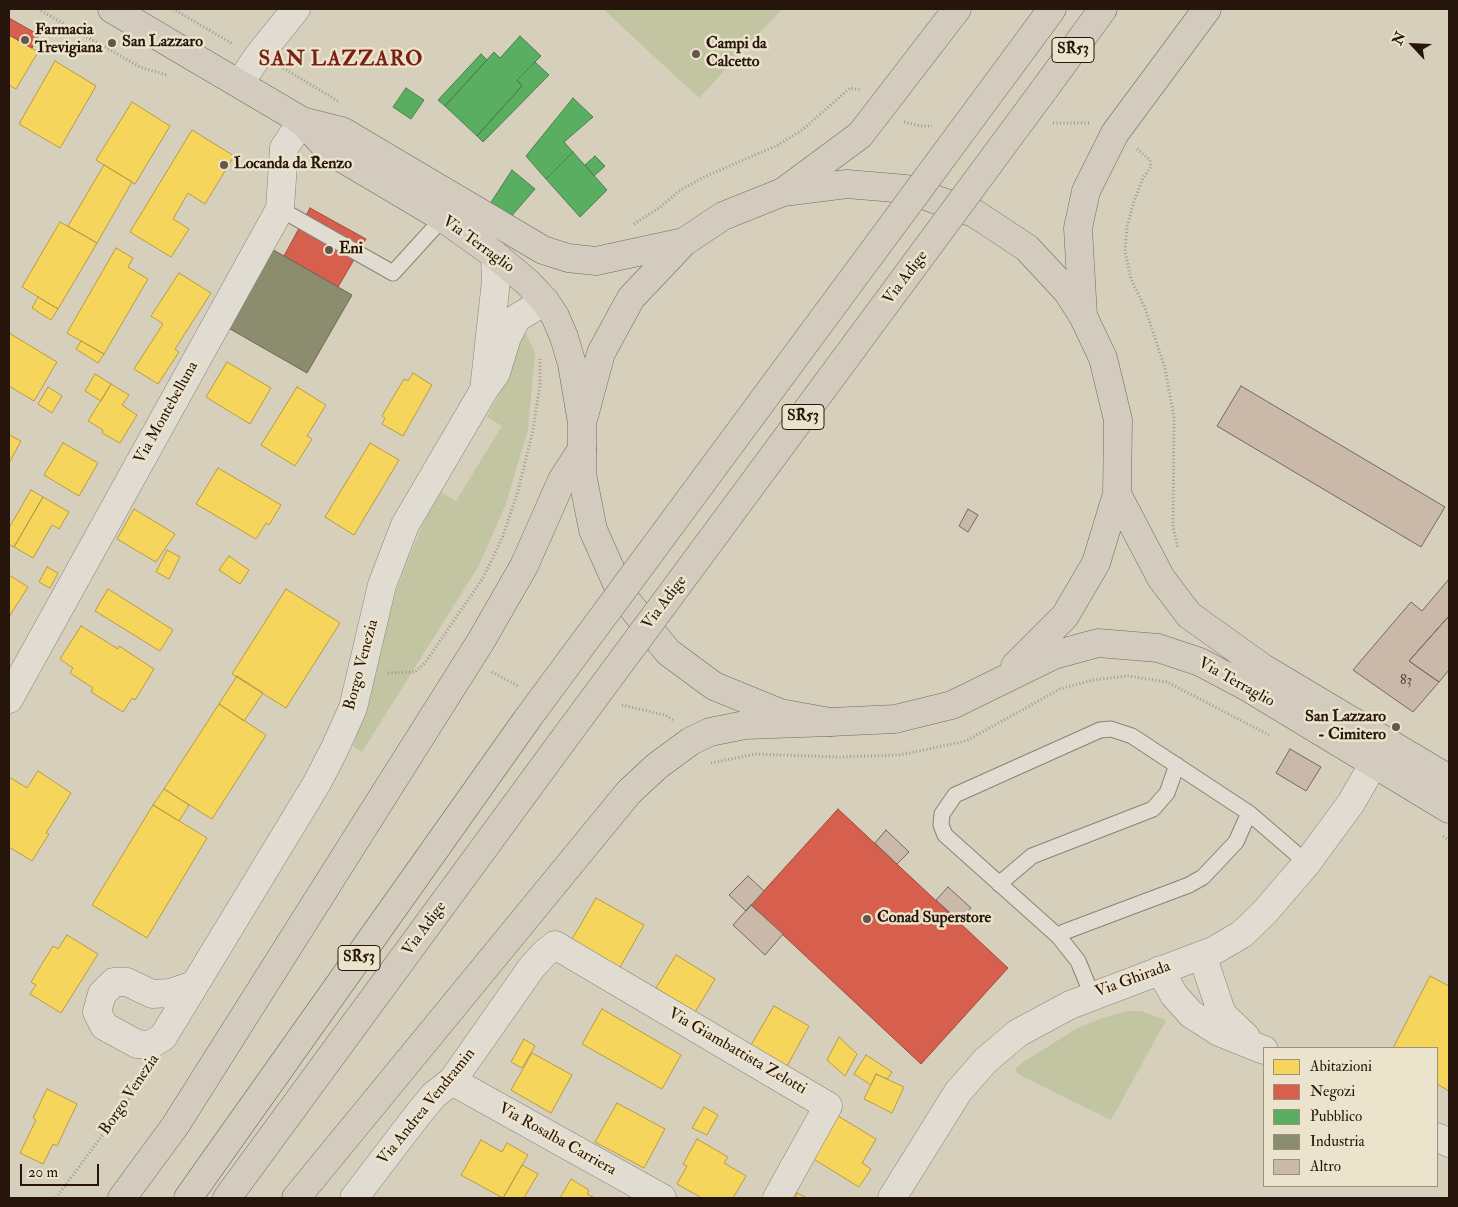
<!DOCTYPE html>
<html>
<head>
<meta charset="utf-8">
<style>
  body { margin:0 }
  #map { position:relative; width:1458px; height:1207px; overflow:hidden; background:#d6cfbb; font-family:"IM FELL Double Pica",serif }
  canvas { display:block }
  .frame { position:absolute; inset:0; border:10px solid #26150a; pointer-events:none }
  .legend { position:absolute; left:1263px; top:1047px; width:175px; height:140px; box-sizing:border-box; background:#ece3cc; border:1px solid #9d917e; margin:0; padding:6px 9px; list-style:none; font-size:15px; color:#26150a }
  .legend li { display:flex; align-items:center; gap:10px; height:25px }
  .legend b { width:25px; border:1px solid #9d917e }
  .north { position:absolute; left:1388px; top:20px; width:50px; height:50px; -webkit-text-stroke:4px #ece3cc; paint-order:stroke; rotate:295deg; font-size:14px; font-weight:700; line-height:20px; text-align:center; color:#26150a }
  .north::after { content:''; display:block; margin:auto; width:18px; height:22px; background:#26150a; clip-path:polygon(50% 0,100% 100%,50% 72%,0 100%) }
  .scale { position:absolute; left:20px; top:1164px; width:79px; height:22px; box-sizing:border-box; border:2px solid #26150a; border-top:0; padding-left:6px; font-size:15px; line-height:18px; white-space:nowrap; color:#26150a; -webkit-text-stroke:4px #ece3cc; paint-order:stroke }
</style>
</head>
<body>
<div id="map">
<canvas width="1458" height="1207"></canvas>
<div class="frame"></div>
<ul class="legend">
<li><b style="height:14px;background:#f6d55c"></b>Abitazioni</li>
<li><b style="height:14px;background:#d6604d"></b>Negozi</li>
<li><b style="height:14px;background:#5aae61"></b>Pubblico</li>
<li><b style="height:14px;background:#8c8c6e"></b>Industria</li>
<li><b style="height:14px;background:#cab8a9"></b>Altro</li>
</ul>
<div class="north">N</div>
<div class="scale">20 m</div>
</div>
<script>
const g = document.querySelector('canvas').getContext('2d');
g.lineJoin = 'round';
function paint(path, color) { g.fillStyle = color; g.fill(path, 'evenodd'); }
const shape = rows => new Path2D(rows.map(r => 'M' + r).join(''));
function stroke(path, color, width, dash) { g.strokeStyle = color; g.lineWidth = width; g.lineCap = dash ? 'butt' : 'round'; g.setLineDash(dash || []); g.stroke(path); }
function drawText(font, color, halo, rows, align = 'center') {
  g.font = font + ' "IM FELL Double Pica",serif'; g.lineWidth = 5; g.setLineDash([]); g.textBaseline = 'middle'; g.strokeStyle = halo; g.fillStyle = color; for (const [text, x, y, turn = 0] of rows) {
    g.save(); g.translate(x, y); g.rotate((+turn || 0) * Math.PI / 180); g.textAlign = isNaN(turn) ? turn : align; if (halo) g.strokeText(text, 0, 0); g.fillText(text, 0, 0); g.restore();
  }
}
const green = shape([
  [603,9,782,9,699,98],
  [524,330,535,353,528,429,506,504,479,565,362,752,353,747,396,591,423,523,441,492,456,501,502,426,487,417,502,389],
  [1127,1011,1141,1011,1166,1020,1111,1120,1018,1074,1015,1069,1022,1063,1076,1029,1102,1018]
]);
const homes = shape([
  [9,35,38,52,16,89,9,85,9,35],
  [55,61,96,86,60,148,19,124,55,61],
  [132,102,170,126,135,184,96,160,132,102],
  [192,130,234,156,205,204,188,193,173,219,189,229,171,257,130,232,192,130],
  [104,165,132,182,97,243,68,226,104,165],
  [60,222,97,243,58,309,22,287,60,222],
  [116,248,133,258,128,267,148,279,104,354,67,333,116,248],
  [179,273,211,293,175,349,179,352,158,384,134,369,163,324,151,316,179,273],
  [38,297,58,309,51,320,32,308,38,297],
  [9,333,57,362,34,401,9,386,9,333],
  [81,341,104,354,98,363,76,349,81,341],
  [227,362,271,388,250,424,206,397,227,362],
  [413,373,432,385,403,436,382,424,385,418,382,416,404,379,408,381,413,373],
  [95,374,111,384,101,401,85,391,95,374],
  [111,384,129,395,122,405,137,415,120,443,102,433,103,430,88,421,111,384],
  [48,387,62,396,52,413,38,404,48,387],
  [297,387,326,405,307,436,312,439,295,466,261,445,297,387],
  [9,435,21,441,9,463,9,435],
  [63,443,98,463,79,496,44,475,63,443],
  [370,443,399,460,354,535,325,517,370,443],
  [218,468,281,505,269,525,266,523,256,539,196,504,218,468],
  [31,490,43,497,14,547,9,544,9,528,31,490],
  [43,497,69,512,59,529,52,525,33,558,14,547,43,497],
  [134,509,175,534,156,562,117,539,134,509],
  [167,550,180,557,169,579,156,572,167,550],
  [229,556,249,570,240,584,219,570,229,556],
  [47,567,58,573,50,588,39,582,47,567],
  [9,575,28,587,9,617,9,575],
  [108,589,173,630,160,651,95,611,108,589],
  [286,589,340,623,286,708,232,674,286,589],
  [81,626,118,649,119,646,154,669,135,700,132,698,123,712,91,692,93,688,70,673,73,668,60,659,81,626],
  [237,676,263,693,244,721,219,704,237,676],
  [219,704,266,735,212,819,164,789,219,704],
  [38,771,71,793,46,833,49,834,32,861,9,847,9,777,27,788,38,771],
  [164,789,189,805,179,821,153,805,164,789],
  [153,805,207,838,147,938,92,905,153,805],
  [596,898,644,925,619,969,571,941,596,898],
  [67,935,98,954,61,1013,30,994,36,985,31,982,53,946,58,949,67,935],
  [676,955,715,979,695,1012,656,988,676,955],
  [1430,976,1449,986,1449,1091,1437,1084,1437,1048,1393,1048,1430,976],
  [774,1006,809,1026,787,1066,751,1045,774,1006],
  [602,1009,681,1055,662,1089,582,1044,602,1009],
  [839,1037,857,1054,845,1076,827,1060,839,1037],
  [524,1039,535,1046,522,1068,511,1062,524,1039],
  [532,1053,572,1075,551,1113,511,1090,532,1053],
  [866,1055,892,1072,887,1079,876,1074,871,1085,854,1074,866,1055],
  [876,1074,904,1087,892,1113,864,1099,876,1074],
  [47,1089,77,1104,57,1146,53,1144,43,1164,20,1153,36,1120,33,1118,47,1089],
  [617,1103,665,1129,644,1168,595,1142,617,1103],
  [704,1107,718,1115,707,1135,692,1128,704,1107],
  [838,1116,876,1139,862,1163,871,1169,859,1187,812,1158,838,1116],
  [697,1139,728,1157,724,1163,746,1176,733,1198,702,1198,677,1184,687,1166,683,1164,697,1139],
  [481,1140,502,1152,507,1143,528,1155,503,1198,461,1175,481,1140],
  [522,1165,538,1174,524,1198,503,1198,522,1165],
  [571,1179,589,1190,587,1194,595,1198,560,1198,571,1179],
  [797,1193,807,1198,795,1198,797,1193]
]);
const shops = shape([
  [9,18,39,35,32,48,9,35,9,18],
  [310,208,366,239,338,287,284,256,310,208],
  [838,809,1008,968,921,1064,751,905,838,809]
]);
const public = shape([
  [520,36,541,56,517,80,522,86,477,136,445,106,494,52,500,58,520,36],
  [481,54,487,60,445,106,438,100,481,54],
  [535,62,549,75,483,142,477,136,522,86,517,80,535,62],
  [406,88,424,100,411,119,393,107,406,88],
  [573,98,593,117,564,142,573,152,546,179,526,156,573,98],
  [573,152,607,190,580,217,546,179,573,152],
  [595,156,605,166,594,176,585,165,595,156],
  [512,170,535,189,508,220,488,207,512,170]
]);
const industry = shape([
  [270,248,352,295,307,373,225,326,270,248]
]);
const building = shape([
  [1241,386,1445,507,1421,547,1217,426,1241,386],
  [968,509,978,515,968,532,959,526,968,509],
  [1449,579,1449,616,1409,661,1439,682,1413,712,1353,670,1411,602,1422,611,1449,579],
  [1449,616,1449,670,1439,682,1409,661,1449,616],
  [1290,749,1321,767,1306,791,1276,773,1290,749],
  [886,830,909,852,897,864,875,843,886,830],
  [748,876,764,891,746,911,729,895,748,876],
  [948,887,971,908,959,921,936,900,948,887],
  [751,905,783,934,765,955,733,925,751,905]
]);
const path = shape([
  [38,9,140,67,166,75],
  [173,9,233,44],
  [283,68,338,101],
  [904,122,921,126,932,126],
  [1053,123,1090,123],
  [1137,149,1150,160,1151,167,1143,178,1134,201,1127,227,1125,251,1131,279,1145,308,1165,368,1174,418,1173,527,1178,548],
  [634,224,659,208,679,191,704,177,778,145,802,130,850,88,861,90],
  [492,672,518,686],
  [388,673,415,672,425,663,483,578,503,536,518,491,533,430,540,384,540,359],
  [622,705,665,715,673,720],
  [711,763,756,754,837,757,900,755,966,741,1060,689,1093,680,1128,676,1167,682,1269,735],
  [1443,836,1449,840],
  [56,1198,149,1072]
]);
const service = shape([
  [280,209,393,273,443,218],
  [999,884,1032,856,1153,809,1167,793,1177,765],
  [1059,937,1064,932,1189,885,1203,877,1236,842,1249,813],
  [1092,995,1078,961,1059,937,945,835,941,825,942,814,955,795,1100,730,1111,729,1132,736,1249,813,1307,863]
]);
const minor = shape([
  [240,83,258,56,296,9],
  [495,255,496,281,484,390,496,373,507,337,517,318,545,301],
  [9,699,280,209,284,148,302,121],
  [1202,955,1222,1014,1246,1037],
  [1160,970,1174,995,1191,1014,1219,1032,1264,1050],
  [194,985,170,993,152,994,127,982,114,982,102,994,97,1012,104,1026,137,1044,150,1045,163,1037,317,783,335,748,353,708,382,585,405,525,484,390],
  [452,1081,662,1198],
  [1437,1137,1449,1143],
  [354,1198,419,1113,434,1095,452,1081,532,967,545,953,555,945,828,1106,777,1198],
  [892,1198,958,1092,986,1060,1018,1033,1070,1005,1215,950,1242,934,1264,913,1307,863,1351,803,1374,763]
]);
const primary = shape([
  [112,9,302,121,342,131,543,250,568,258,596,261,684,242],
  [302,121,330,151,443,218,495,255,527,282,545,301,555,316,564,337,572,364,582,423,582,474,593,530,622,595,668,652,714,686,780,713,830,722,895,719,952,705,1054,655,1098,643,1158,648,1200,662,1249,688,1449,809],
  [584,416,601,353,631,298,684,242,723,216,783,192,847,184,906,189,974,213,1027,248,1067,291,1083,316,1103,358,1118,420,1117,494,1096,563,1065,616,1015,666],
  [1117,494,1161,578,1189,615,1263,668,1449,779]
]);
const trunk = shape([
  [1010,66,1052,9],
  [1043,91,1103,9],
  [783,192,860,135,957,9],
  [1083,316,1078,228,1086,191,1115,133,1207,9],
  [122,1198,175,1126,481,641,524,566,562,480,582,449],
  [188,1198,528,718],
  [227,1198,561,743],
  [296,1198,629,792,657,766,691,741,710,732,745,725,830,722]
]);
const trunkBridge = shape([
  [528,718,1010,66],
  [561,743,1043,91]
]);
const markers = [
  [25,40,5,"#645648"],
  [112,43,5,"#645648"],
  [696,54,5,"#645648"],
  [224,165,5,"#645648"],
  [329,250,5,"#645648"],
  [1396,727,5,"#645648"],
  [867,919,5,"#645648"]
];
const numberNames = [
  ["83",1406,681]
];
const shields = [
  [1073,50,42],
  [803,417,42],
  [359,958,42]
];
const shieldNames = [
  ["SR53",1073,50],
  ["SR53",803,417],
  ["SR53",359,958]
];
const poiNames = [
  ["Farmacia",35,31],
  ["Trevigiana",35,49],
  ["San Lazzaro",122,43],
  ["Campi da",706,45],
  ["Calcetto",706,63],
  ["Locanda da Renzo",234,165],
  ["Eni",339,250],
  ["San Lazzaro",1386,718,"right"],
  ["- Cimitero",1386,736,"right"],
  ["Conad Superstore",877,919]
];
const streetNames = [
  ["Via Terraglio",478,245,36],
  ["Via Adige",906,278,-53],
  ["Via Montebelluna",167,413,-61],
  ["Via Adige",665,603,-53],
  ["Borgo Venezia",362,665,-75],
  ["Via Terraglio",1236,683,29],
  ["Via Adige",425,929,-54],
  ["Via Ghirada",1133,980,-20],
  ["Via Giambattista Zelotti",737,1052,30],
  ["Borgo Venezia",130,1095,-56],
  ["Via Andrea Vendramin",427,1107,-51],
  ["Via Rosalba Carriera",557,1140,29]
];
const districtNames = [
  ["SAN LAZZARO",341,60]
];
paint(green, '#c1c5a2');
paint(homes, '#f6d55c');
stroke(homes, '#b89b43', 1);
paint(shops, '#d6604d');
stroke(shops, '#a14a39', 1);
paint(public, '#5aae61');
stroke(public, '#4a8047', 1);
paint(industry, '#8c8c6e');
stroke(industry, '#6d6850', 1);
paint(building, '#cab8a9');
stroke(building, '#706a5f', 1);
stroke(service, '#898377', 17);
stroke(minor, '#898377', 29);
stroke(primary, '#706a5f', 29);
stroke(trunk, '#706a5f', 29);
stroke(path, '#9d9990', 3, [1, 2.5]);
stroke(service, '#e0dcd2', 15);
stroke(minor, '#e0dcd2', 28);
stroke(primary, '#d3ccbe', 28);
stroke(trunk, '#d3ccbe', 28);
stroke(trunkBridge, '#706a5f', 29, []);
stroke(trunkBridge, '#d3ccbe', 28);
for (const [x, y, r, color] of markers) { const dot = new Path2D(); dot.arc(x, y, r, 0, 2 * Math.PI); g.fillStyle = color; g.fill(dot); stroke(dot, '#ece3cc', 2); }
drawText('14px', '#4f3e32', null, numberNames);
for (const [x, y, w] of shields) { const box = new Path2D(); box.roundRect(x - w / 2, y - 12.5, w, 25, 4); g.fillStyle = '#ece3cc'; g.fill(box); stroke(box, '#26150a', 1); }
drawText('bold 15px', '#26150a', null, shieldNames);
drawText('bold 16px', '#26150a', '#ece3cc', poiNames, 'left');
drawText('16px', '#26150a', '#ece3cc', streetNames);
g.letterSpacing = '1px';
drawText('bold 21px', '#7a1f14', '#ece3cc', districtNames);
g.letterSpacing = '0px';
</script>
</body>
</html>
